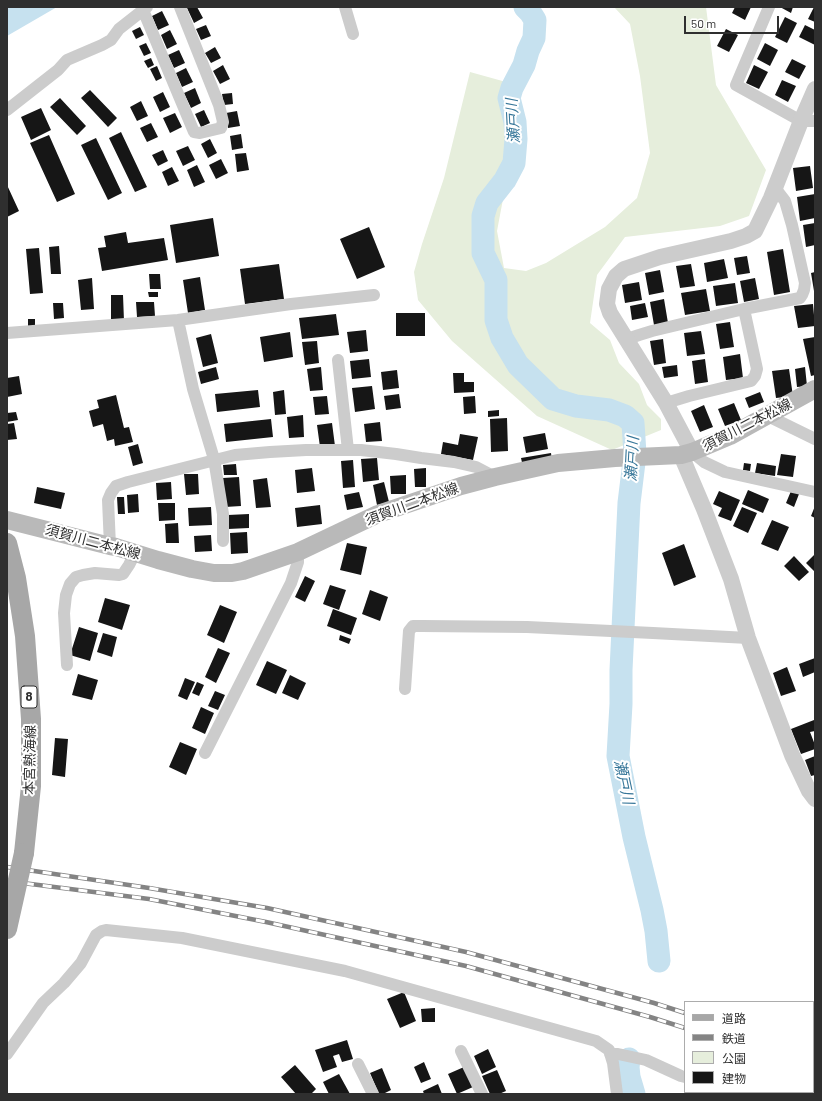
<!DOCTYPE html>
<html>
<head>
<meta charset="utf-8">
<style>
  body { margin:0 }
  #map { position:relative; width:822px; height:1101px; overflow:hidden; background:#fff; font-family:Barlow,"Noto Sans JP",sans-serif }
  canvas { display:block }
  .frame { position:absolute; inset:0; border:8px solid #2f2f2f; pointer-events:none }
  .legend { position:absolute; left:684px; top:1001px; width:130px; height:92px; box-sizing:border-box; background:#fff; border:1px solid #acacac; margin:0; padding:5px 7px; list-style:none; font-size:12px; color:#2f2f2f }
  .legend li { display:flex; align-items:center; gap:8px; height:20px }
  .legend b { width:20px; border:1px solid #acacac }
  .scale { position:absolute; left:684px; top:16px; width:95px; height:18px; box-sizing:border-box; border:2px solid #2f2f2f; border-top:0; padding-left:5px; font-size:12px; line-height:14px; white-space:nowrap; color:#2f2f2f; -webkit-text-stroke:3px #fff; paint-order:stroke }
</style>
</head>
<body>
<div id="map">
<canvas width="822" height="1101"></canvas>
<div class="frame"></div>
<ul class="legend">
<li><b style="height:5px;background:#a7a7a7"></b>道路</li>
<li><b style="height:5px;background:#848484"></b>鉄道</li>
<li><b style="height:11px;background:#e6eedc"></b>公園</li>
<li><b style="height:11px;background:#161616"></b>建物</li>
</ul>
<div class="scale">50 m</div>
</div>
<script>
const g = document.querySelector('canvas').getContext('2d');
g.lineJoin = 'round';
function paint(path, color) { g.fillStyle = color; g.fill(path, 'evenodd'); }
const shape = rows => new Path2D(rows.map(r => 'M' + r).join(''));
function stroke(path, color, width, dash) { g.strokeStyle = color; g.lineWidth = width; g.lineCap = dash ? 'butt' : 'round'; g.setLineDash(dash || []); g.stroke(path); }
function drawText(font, color, halo, rows, align = 'center') {
  g.font = font + ' Barlow,"Noto Sans JP",sans-serif'; g.lineWidth = 4; g.setLineDash([]); g.textBaseline = 'middle'; g.strokeStyle = halo; g.fillStyle = color; for (const [text, x, y, turn = 0] of rows) {
    g.save(); g.translate(x, y); g.rotate((+turn || 0) * Math.PI / 180); g.textAlign = isNaN(turn) ? turn : align; if (halo) g.strokeText(text, 0, 0); g.fillText(text, 0, 0); g.restore();
  }
}
const green = shape([
  [614,7,706,7,716,85,766,170,749,216,720,226,625,237,597,275,590,323,610,340,619,363,639,384,647,405,661,419,661,430,612,450,537,416,452,341,418,300,414,272,422,244,444,178,470,72,506,82,510,162,497,231,504,268,526,271,546,263,605,227,637,198,650,153,640,76,630,24]
]);
const water = shape([
  [7,7,57,7,7,36]
]);
const river = shape([
  [525,7,530,12,535,20,534,38,528,51,524,65,512,88,509,98,515,122,516,139,514,163,505,180,487,203,483,216,483,253,496,280,496,320,502,338,518,365,553,399,576,406,609,410,625,416,633,423,635,454,629,503,621,670,621,704,618,756,634,837,652,910,656,931,659,961],
  [629,1059,628,1067,629,1077,634,1094]
]);
const building = shape([
  [190,7,197,7,203,18,194,23,187,8],
  [735,7,751,7,745,20,732,13],
  [780,7,793,7,791,13],
  [814,7,815,7,815,22,808,19],
  [162,11,169,25,158,30,152,16],
  [785,17,797,23,787,43,775,37],
  [206,25,211,36,201,40,196,29],
  [805,25,815,30,815,45,799,37],
  [140,27,144,35,136,39,132,31],
  [726,29,738,35,729,52,717,46],
  [170,30,177,44,167,49,161,35],
  [146,43,151,53,144,56,139,46],
  [765,43,778,50,770,66,757,59],
  [215,47,221,58,211,63,205,53],
  [179,50,185,63,174,68,168,55],
  [151,58,154,65,148,68,144,61],
  [792,59,806,66,799,79,785,72],
  [223,65,230,79,220,84,213,71],
  [754,65,768,72,759,89,746,83],
  [157,66,162,78,156,81,150,69],
  [186,68,193,82,182,87,176,73],
  [782,80,796,86,788,102,775,95],
  [195,88,201,103,191,108,184,93],
  [90,90,117,118,108,127,81,98],
  [163,92,170,107,160,112,153,97],
  [232,93,233,104,224,105,222,94],
  [60,98,86,126,77,135,50,107],
  [141,101,148,116,137,121,130,107],
  [41,108,51,130,31,140,21,117],
  [204,110,210,123,201,127,195,114],
  [237,111,240,126,228,128,226,113],
  [175,113,182,127,170,133,163,118],
  [151,123,158,137,147,142,140,128],
  [121,132,147,187,135,192,109,138],
  [241,134,243,148,232,150,230,136],
  [49,135,75,194,57,202,30,143],
  [96,138,122,193,108,200,81,145],
  [210,139,217,153,208,158,201,144],
  [188,146,195,160,183,166,176,151],
  [163,150,168,161,158,166,152,155],
  [246,153,249,170,237,172,235,154],
  [221,159,228,173,216,179,209,165],
  [197,165,205,182,194,187,187,170],
  [810,166,813,188,796,191,793,168],
  [172,167,179,181,168,186,162,172],
  [7,185,19,211,7,217],
  [815,194,815,218,800,221,797,197],
  [213,218,219,256,176,263,170,225],
  [815,223,815,245,806,247,803,225],
  [369,227,385,267,357,279,340,239],
  [126,232,128,243,164,238,168,260,102,271,98,248,106,247,104,236],
  [59,246,61,274,51,274,49,247],
  [39,248,43,293,30,294,26,249],
  [783,249,790,292,774,295,767,252],
  [747,256,750,273,737,275,734,258],
  [724,259,728,278,707,282,704,263],
  [279,264,284,299,245,304,240,269],
  [691,264,695,286,680,288,676,266],
  [660,270,664,292,649,295,645,273],
  [815,272,815,291,814,291,811,273],
  [149,274,160,274,161,289,150,289],
  [200,277,205,310,188,313,183,280],
  [92,278,94,309,81,310,78,280],
  [755,278,759,299,744,302,740,281],
  [639,282,642,300,625,303,622,285],
  [735,283,738,303,716,306,713,286],
  [706,289,710,311,685,315,681,293],
  [148,292,158,292,158,297,149,297],
  [111,295,123,295,124,321,111,321],
  [664,299,668,323,654,325,650,302],
  [136,302,154,302,155,316,137,317],
  [53,303,63,303,64,318,54,319],
  [645,303,648,317,632,320,630,306],
  [813,304,815,326,798,328,794,306],
  [396,313,425,313,425,336,396,336],
  [336,314,339,335,302,339,299,318],
  [28,319,35,319,35,327,28,327],
  [730,322,734,347,720,349,716,324],
  [366,330,368,351,350,353,347,332],
  [701,331,705,354,687,356,684,333],
  [290,332,293,357,264,362,260,337],
  [211,334,218,363,203,367,196,338],
  [815,337,815,375,811,376,803,339],
  [663,339,666,363,654,365,650,341],
  [317,341,319,363,305,365,302,342],
  [740,354,743,378,726,380,723,357],
  [369,359,371,377,352,379,350,361],
  [705,359,708,382,695,384,692,361],
  [677,365,678,376,664,378,662,367],
  [216,367,219,379,201,384,198,372],
  [321,367,323,390,310,391,307,369],
  [805,367,807,386,797,387,795,369],
  [789,369,793,396,776,398,772,371],
  [397,370,399,388,383,390,381,372],
  [453,373,464,373,464,382,474,382,474,392,454,393],
  [19,376,22,394,7,397,7,378],
  [372,386,375,409,355,412,352,388],
  [258,390,260,407,217,412,215,394],
  [284,390,286,414,275,415,273,392],
  [760,392,764,402,749,408,745,398],
  [399,394,401,408,386,410,384,396],
  [116,395,124,428,129,427,133,442,115,446,114,439,107,441,103,424,93,427,89,411,99,408,97,400],
  [327,396,329,414,315,415,313,397],
  [475,396,476,413,464,414,463,397],
  [734,403,741,420,725,426,718,409],
  [704,405,713,427,700,432,691,411],
  [499,410,499,416,488,417,488,411],
  [16,412,18,420,7,422,7,413],
  [303,415,304,437,289,438,287,417],
  [507,418,508,451,491,452,490,419],
  [271,419,273,437,226,442,224,424],
  [380,422,382,441,366,442,364,424],
  [14,423,17,439,7,440,7,424],
  [332,423,335,446,320,447,317,425],
  [545,433,548,449,526,453,523,437],
  [460,434,478,437,473,460,441,454,443,442,458,445],
  [138,444,143,463,133,466,128,447],
  [551,453,552,461,523,467,521,458],
  [781,454,796,456,793,477,777,475],
  [377,458,379,480,363,482,361,459],
  [353,460,355,487,343,488,341,461],
  [744,463,751,464,750,471,743,470],
  [757,463,776,466,775,476,755,473],
  [236,464,237,475,224,475,223,465],
  [312,468,315,491,297,493,295,470],
  [426,468,426,487,415,487,414,469],
  [184,474,198,474,199,494,186,495],
  [406,475,406,494,391,494,390,476],
  [239,477,241,506,225,507,223,478],
  [267,478,271,507,256,508,253,480],
  [171,482,172,499,157,500,156,483],
  [384,482,389,502,377,505,373,485],
  [37,487,65,493,61,509,34,503],
  [748,490,769,499,763,513,742,504],
  [719,491,740,500,731,521,718,516,722,508,713,504],
  [791,491,799,494,794,507,786,503],
  [359,492,363,507,347,510,344,495],
  [138,494,139,512,128,513,127,495],
  [117,497,124,497,125,514,118,514],
  [158,503,175,503,175,520,159,521],
  [320,505,322,524,297,527,295,508],
  [815,506,815,518,811,516],
  [211,507,212,525,189,526,188,508],
  [742,507,757,513,748,533,733,526],
  [249,514,249,528,228,529,228,515],
  [772,520,789,527,778,551,761,544],
  [178,523,179,543,166,543,165,524],
  [247,532,248,553,231,554,230,533],
  [211,535,212,551,195,552,194,536],
  [347,543,367,547,361,575,340,570],
  [684,544,696,577,674,586,662,553],
  [815,554,815,572,806,563],
  [794,556,809,572,799,581,784,566],
  [305,576,315,581,305,602,295,597],
  [330,585,346,590,339,610,323,604],
  [370,590,388,597,380,621,362,614],
  [105,598,130,605,122,630,98,622],
  [220,605,237,612,224,643,207,635],
  [333,609,357,618,351,635,327,626],
  [79,627,98,633,90,661,70,655],
  [103,633,117,637,112,657,97,652],
  [340,635,351,639,349,644,339,640],
  [218,648,230,653,216,683,205,677],
  [815,658,815,672,803,677,799,664],
  [267,661,287,670,276,694,256,685],
  [787,667,796,691,781,696,773,673],
  [78,674,98,680,92,700,72,695],
  [290,675,306,683,298,700,282,693],
  [185,678,195,682,187,700,178,696],
  [197,682,204,685,199,696,192,693],
  [215,691,225,695,218,710,208,706],
  [201,707,214,713,205,734,192,728],
  [814,720,815,731,810,732,815,745,815,749,801,754,791,729],
  [55,738,68,739,65,777,52,775],
  [180,742,197,749,186,775,169,767],
  [815,756,815,775,811,776,805,760],
  [404,992,416,1021,400,1028,387,999],
  [435,1008,435,1022,422,1022,421,1009],
  [347,1040,353,1059,342,1062,339,1054,333,1056,337,1067,323,1072,315,1050],
  [488,1049,496,1067,482,1074,474,1056],
  [424,1062,431,1079,421,1083,414,1067],
  [295,1065,316,1089,311,1094,296,1094,281,1077],
  [464,1067,473,1087,457,1094,448,1074],
  [382,1068,391,1090,383,1094,379,1094,370,1073],
  [497,1070,506,1091,499,1094,490,1094,482,1076],
  [339,1074,350,1094,329,1094,323,1082],
  [438,1084,442,1094,424,1094,423,1091]
]);
const minor = shape([
  [345,7,353,34],
  [769,7,736,85,801,121,815,121],
  [143,10,194,132,200,133,221,128,223,122,219,105,180,7],
  [7,110,58,70,67,60,102,45,111,40,119,29,147,7],
  [178,320,193,389,214,459,223,514,223,541],
  [7,333,178,320,291,304,374,295],
  [627,341,630,338,639,335,652,331,744,309],
  [338,360,348,450],
  [666,403,689,396,751,381,755,376,757,369,744,309,800,298,802,295,804,290,805,283,792,225,785,201,775,188],
  [766,415,815,439],
  [692,452,704,462,725,472,815,492],
  [110,546,108,500,111,493,116,486,128,482,235,455,270,452,306,450,361,450,396,454,421,458,454,462,476,467,495,477],
  [67,665,64,613,66,595,70,584,76,577,83,575,95,573,119,575,123,574,129,565,135,553],
  [405,689,409,631,413,626,422,626,527,627,653,633,748,638],
  [205,753,291,583,298,562,298,552],
  [461,1051,482,1094],
  [7,1054,43,1003,64,983,81,963,96,935,102,931,106,930,182,938,345,971,596,1041,609,1050,613,1063,617,1094],
  [610,1054,618,1054,646,1060,681,1076,685,1077],
  [358,1064,373,1094],
  [773,1092,783,1094]
]);
const tertiary = shape([
  [692,452,666,403,610,313,607,304,609,289,616,276,624,269,660,257,731,241,746,236,755,231,771,198,801,121,815,89],
  [681,455,704,509,731,579,748,638,792,755,809,791,815,799]
]);
const secondary = shape([
  [7,520,110,546,116,547,158,560,192,569,214,573,232,573,243,571,298,552,378,514,461,486,495,477,558,463,615,458,681,455,692,452,730,436,815,389]
]);
const primary = shape([
  [7,543,16,578,25,636,31,719,31,786,24,853]
]);
const rail = shape([
  [7,867,149,888,267,908,466,952,654,1003,685,1013],
  [7,881,149,899,266,922,466,966,650,1017,685,1028],
  [813,1055,815,1056],
  [813,1070,815,1071]
]);
const primaryBridge = shape([
  [7,929,24,853]
]);
const shields = [
  [29,697,16]
];
const shieldNames = [
  ["8",29,697]
];
const streetNames = [
  ["須賀川二本松線",747,425,-27],
  ["須賀川二本松線",412,504,-20],
  ["須賀川二本松線",93,542,15],
  ["本宮熱海線",30,760,-89]
];
const waterNames = [
  ["瀬戸川",513,121,-93],
  ["瀬戸川",632,459,-87],
  ["瀬戸川",624,782,78]
];
paint(green, '#e6eedc');
paint(water, '#c6e1ef');
stroke(river, '#c6e1ef', 23);
paint(building, '#161616');
stroke(minor, '#ccc', 12);
stroke(tertiary, '#ccc', 16);
stroke(secondary, '#b9b9b9', 18);
stroke(primary, '#a7a7a7', 20);
stroke(rail, '#848484', 4.5);
stroke(rail, '#fff', 3, [9]);
stroke(primaryBridge, '#a7a7a7', 20);
for (const [x, y, w] of shields) { const box = new Path2D(); box.roundRect(x - w / 2, y - 11, w, 22, 3); g.fillStyle = '#fff'; g.fill(box); stroke(box, '#2f2f2f', 1); }
drawText('bold 13px', '#2f2f2f', null, shieldNames);
drawText('14px', '#2f2f2f', '#fff', streetNames);
drawText('italic 15px', '#367699', '#fff', waterNames);
</script>
</body>
</html>
